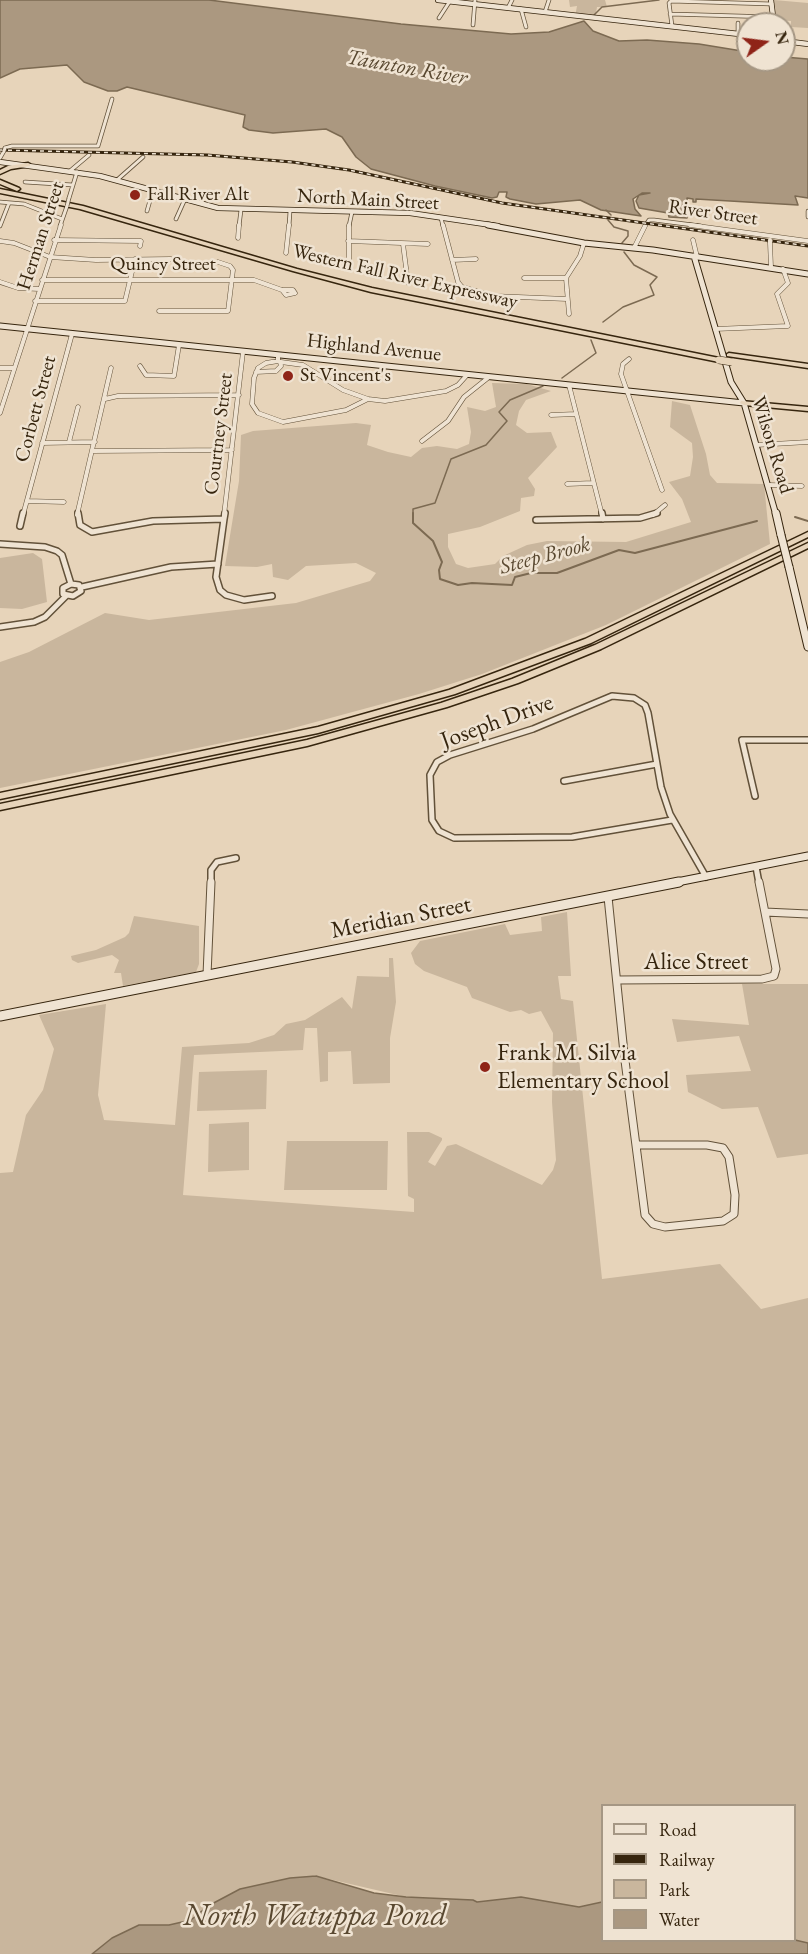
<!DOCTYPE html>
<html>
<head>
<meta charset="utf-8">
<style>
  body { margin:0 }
  #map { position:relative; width:808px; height:1954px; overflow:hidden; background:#e7d4ba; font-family:"EB Garamond",serif }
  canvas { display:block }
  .legend { position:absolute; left:601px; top:1804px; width:195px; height:138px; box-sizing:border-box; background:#efe3d2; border:2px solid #a59784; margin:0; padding:8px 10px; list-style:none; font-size:18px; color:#36250e }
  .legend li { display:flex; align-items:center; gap:12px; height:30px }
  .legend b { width:30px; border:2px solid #a59784 }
  .north { position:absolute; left:736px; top:12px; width:60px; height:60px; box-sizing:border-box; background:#efe3d2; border:2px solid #a59784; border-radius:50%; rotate:76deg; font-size:16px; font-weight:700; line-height:24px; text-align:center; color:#36250e }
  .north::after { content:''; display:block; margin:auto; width:21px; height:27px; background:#8f2418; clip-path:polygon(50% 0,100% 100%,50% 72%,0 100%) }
</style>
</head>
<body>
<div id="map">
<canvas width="808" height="1954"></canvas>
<ul class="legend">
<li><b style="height:8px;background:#efe3d2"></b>Road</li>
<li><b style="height:8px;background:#36250e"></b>Railway</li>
<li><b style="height:16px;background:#c9b69d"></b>Park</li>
<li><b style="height:16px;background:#ab9880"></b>Water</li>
</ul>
<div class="north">N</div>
</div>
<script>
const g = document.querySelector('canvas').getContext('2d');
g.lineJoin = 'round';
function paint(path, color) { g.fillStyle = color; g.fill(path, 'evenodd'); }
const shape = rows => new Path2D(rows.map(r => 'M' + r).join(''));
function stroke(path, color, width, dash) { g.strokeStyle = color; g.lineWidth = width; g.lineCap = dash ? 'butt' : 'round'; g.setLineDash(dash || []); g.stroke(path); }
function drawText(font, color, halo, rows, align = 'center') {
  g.font = font + ' "EB Garamond",serif'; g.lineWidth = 5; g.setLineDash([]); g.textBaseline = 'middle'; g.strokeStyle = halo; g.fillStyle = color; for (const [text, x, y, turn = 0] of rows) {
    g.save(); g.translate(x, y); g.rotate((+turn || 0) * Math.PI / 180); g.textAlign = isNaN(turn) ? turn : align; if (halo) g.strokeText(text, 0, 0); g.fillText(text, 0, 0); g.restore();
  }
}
const green = shape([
  [569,0,605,0,607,7,597,7,595,18,575,17,577,6,570,7],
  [774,0,808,3,808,28,791,27,791,21,777,20],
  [492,383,527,384,551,391,526,400,519,411,516,425,527,433,551,432,557,447,528,478,535,489,534,496,521,498,520,511,480,527,448,534,448,547,456,564,468,568,495,564,503,556,527,545,547,541,626,542,691,522,682,499,669,482,690,476,693,457,692,443,670,427,672,401,690,405,706,454,710,475,717,483,764,484,770,544,606,625,482,674,419,694,286,730,0,788,0,662,29,652,105,613,149,620,296,603,370,581,376,573,356,563,306,566,288,580,273,577,272,564,257,567,225,566,239,481,241,435,253,431,356,423,371,425,367,445,388,452,411,457,422,448,437,446,457,449,469,444,471,432,467,407,485,411,496,407],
  [33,553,42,559,47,602,22,609,0,608,0,558],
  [567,912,571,976,558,976,561,999,573,1001,602,1279,720,1264,761,1309,808,1298,808,1943,795,1940,794,1806,602,1806,602,1902,579,1907,521,1897,477,1902,473,1900,406,1897,316,1876,290,1878,240,1889,191,1920,169,1925,139,1925,112,1938,92,1954,0,1954,0,1173,13,1172,26,1115,43,1090,54,1049,39,1015,106,1004,98,1095,104,1120,175,1125,182,1047,249,1043,274,1035,286,1024,305,1020,342,997,352,1009,357,976,389,977,389,958,393,958,396,1002,390,1038,390,1083,353,1084,351,1051,328,1052,328,1081,320,1082,317,1028,305,1028,303,1050,194,1055,183,1195,414,1212,414,1199,408,1196,407,1132,429,1132,442,1138,442,1140,428,1162,435,1166,447,1146,456,1144,542,1185,553,1170,556,1160,552,1102,553,1033,541,1011,529,1014,521,1010,510,1012,472,998,467,987,424,971,415,964,411,953,420,941,505,924,510,935,542,931,541,917],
  [134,916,199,926,199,964,196,972,123,986,121,973,114,973,119,960,112,955,78,963,72,960,71,956,96,950,125,937,129,933],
  [742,984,808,984,808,1154,777,1158,758,1107,722,1109,688,1092,686,1075,751,1071,739,1036,677,1042,672,1019,749,1025],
  [267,1070,266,1109,197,1111,199,1072],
  [249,1122,249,1170,208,1172,209,1124],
  [287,1141,388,1141,387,1190,284,1190]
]);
const water = shape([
  [0,0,209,0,401,24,511,34,549,32,584,21,593,31,619,41,647,40,699,44,748,52,748,60,784,60,784,57,808,59,808,198,795,196,798,205,696,199,696,202,693,202,693,199,687,198,687,218,669,217,668,213,639,208,636,201,639,195,650,193,642,193,633,199,635,209,641,216,601,210,580,200,536,204,510,199,506,197,507,192,499,192,497,197,492,198,435,186,371,169,356,157,342,137,326,129,273,133,249,130,243,127,245,115,127,87,117,91,108,91,84,82,67,65,20,69,0,78,0,0],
  [316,1876,374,1893,406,1897,473,1900,477,1902,521,1897,579,1907,602,1902,602,1940,795,1940,808,1943,808,1954,92,1954,112,1938,139,1925,169,1925,191,1920,208,1906,240,1889,290,1878,316,1876]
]);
const streamFar1 = shape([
  [594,15,602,7,659,0],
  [606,210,611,215],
  [608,220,614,227,628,231,628,236,622,243],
  [603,322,623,307,654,295,650,285,657,277,634,265,624,252],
  [562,378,596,353,591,340],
  [413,515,413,509,435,503,451,459,486,445,507,421,499,412,510,400,543,386]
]);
const stream = shape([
  [413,513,413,523,433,541,442,562,439,570,440,579,458,585,472,583,512,585,515,577,531,573,557,573,619,550,635,553,757,521],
  [795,517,808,521]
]);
const streetFar3 = shape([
  [508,8,512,0],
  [521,9,526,27],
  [545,12,549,0],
  [670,14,773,17],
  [439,18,450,1],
  [738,23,738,33],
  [473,25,475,0],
  [672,26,669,3,671,1,772,4],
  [5,148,12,146,98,146,112,99],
  [0,158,4,151],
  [70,171,89,155],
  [117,180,143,157],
  [25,182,73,185],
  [69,198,77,172],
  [0,202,24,204,62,219],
  [147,211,153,190],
  [808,211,808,217],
  [441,218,443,226],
  [176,219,185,199],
  [647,223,649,220,654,220,701,226],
  [0,226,9,203],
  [60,226,67,206],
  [239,226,241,210],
  [289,226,290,211],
  [349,226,352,212]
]);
const streetFar2 = shape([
  [349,225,349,267],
  [443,225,458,282,462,287,493,296,567,299],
  [690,225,808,241],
  [238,238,239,225],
  [54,240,141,241,140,246],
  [693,240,697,257],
  [0,241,14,243,50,257,96,260,171,259],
  [348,241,428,244],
  [770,243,771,267],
  [403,244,408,283],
  [634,248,645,226],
  [286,253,289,225],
  [452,260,476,259],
  [524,278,566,278],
  [42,280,254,280,282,290],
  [0,282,18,288,39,289],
  [282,290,293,290,295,293,286,295,282,290],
  [35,301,125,301,135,259],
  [159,311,228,311,233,270,230,266,218,262],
  [569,314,566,278,580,256,584,243],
  [715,329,788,326,777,294,788,283,783,269],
  [278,355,278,361,266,363,258,368,254,378,252,404,258,413,283,422,346,410,368,399,385,401,446,391,458,385,467,375],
  [629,359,623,364,621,374,662,490],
  [281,362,303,365,343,390,368,399],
  [140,366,146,375,174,376,179,345],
  [0,368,13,368],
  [256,372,276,371,281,366,280,362],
  [569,385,602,515],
  [105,399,118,396,239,395],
  [0,413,61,225],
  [551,415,576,414],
  [422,441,448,421,464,397,489,377],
  [69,442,78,407],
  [42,443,95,442],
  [756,445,808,442],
  [92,451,232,450],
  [567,484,593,483],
  [769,485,802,486],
  [27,501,64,502],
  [23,515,72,334],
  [77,515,111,368],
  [224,515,243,352],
  [653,515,665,505]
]);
const streetFar1 = shape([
  [78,513,80,525,92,532,153,521,224,519,225,513],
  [602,513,603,519],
  [224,519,216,577,220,590,226,595,244,600,272,596],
  [536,520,640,518,657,513],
  [20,526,23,513],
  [0,544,45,547,57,551,62,555,71,584],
  [71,584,79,585,81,591,73,596,63,594,63,588,71,584],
  [82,587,171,567,218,564],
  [0,627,34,622,45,617,67,595],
  [564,781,657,764],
  [755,796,742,740,808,740],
  [672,820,572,837,454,838,439,831,432,820,430,775,437,762,450,755,533,729,612,696,634,698,645,705,648,713,661,787,670,814,706,877],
  [756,867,759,883],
  [211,883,211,870,217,862,236,858]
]);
const street = shape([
  [608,897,624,1053,645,1215,653,1224,665,1227,723,1221,734,1214,735,1195,729,1157,723,1148,707,1145,637,1145],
  [765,912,808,914],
  [207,975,211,882],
  [617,980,762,979,774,976,776,969,759,882]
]);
const secondaryFar3 = shape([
  [438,0,748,35],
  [771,0,774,24],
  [784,41,808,44],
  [0,162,100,176,218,208,410,213,498,226]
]);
const secondaryFar2 = shape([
  [488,225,584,243,653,250,808,274],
  [694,256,731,382,744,403,776,515],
  [0,326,744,403]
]);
const secondaryFar1 = shape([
  [776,513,781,535],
  [789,567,808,647],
  [672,883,808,856]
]);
const secondary = shape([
  [0,1016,679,882]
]);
const highway = shape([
  [28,163,30,164,30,166,11,169,0,174,0,170,8,166,28,163],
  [0,180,19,188,20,189,17,191,0,184,0,180],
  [0,189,83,206,297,269,372,288,719,358,722,360,719,362,371,292,293,271,80,209,0,193,0,189],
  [729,353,808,364,808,368,727,356,727,354,729,353],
  [741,401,808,407,808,411,744,405,740,403,741,401],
  [808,532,808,537,591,643,455,694,318,733,0,799,0,793,318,727,449,690,585,639,808,532],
  [808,543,808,548,601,649,518,683,447,707,307,746,0,810,0,804,307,740,441,703,512,679,595,645,808,543]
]);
const rail = shape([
  [0,150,207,155,292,162,349,170,502,203,808,246]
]);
const streetBridgeFar1 = shape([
  [4,151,5,148],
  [67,206,69,198]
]);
const streetBridge = shape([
  [770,240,770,243]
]);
const secondaryBridge = shape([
  [781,535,789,567]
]);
const highwayBridge = shape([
  [719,360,732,362]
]);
const markers = [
  [135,195,6,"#8f2418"],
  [288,376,6,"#8f2418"],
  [485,1067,6,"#8f2418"]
];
const farPoinames = [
  ["Fall River Alt",147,195],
  ["St Vincent's",300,376]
];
const farStreetnames = [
  ["North Main Street",368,200,3],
  ["River Street",713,213,8],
  ["Herman Street",41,236,-72],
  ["Quincy Street",163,265],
  ["Western Fall River Expressway",405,277,13],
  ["Highland Avenue",374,348,6],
  ["Corbett Street",36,409,-75],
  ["Courtney Street",219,434,-83],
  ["Wilson Road",772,445,73]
];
const farWaternames = [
  ["Taunton River",407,68,10],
  ["Steep Brook",545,556,-15]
];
const streetNames = [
  ["Joseph Drive",497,722,-20],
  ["Meridian Street",401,918,-11],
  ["Alice Street",696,962]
];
const poiNames = [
  ["Frank M. Silvia",497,1053],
  ["Elementary School",497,1081]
];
const nearWaternames = [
  ["North Watuppa Pond",315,1916]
];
paint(green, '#c9b69d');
paint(water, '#ab9880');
stroke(water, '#7c6a52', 1.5);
stroke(streamFar1, '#7c6a52', 1.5);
stroke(stream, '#7c6a52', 2);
stroke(streetFar3, '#625139', 4.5);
stroke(streetFar2, '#625139', 5);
stroke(streetFar1, '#625139', 8);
stroke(street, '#625139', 9);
stroke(secondaryFar3, '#36250e', 6);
stroke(secondaryFar2, '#36250e', 7);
stroke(secondaryFar1, '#36250e', 9);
stroke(secondary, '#36250e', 11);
stroke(highway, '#36250e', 3);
stroke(streetFar3, '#efe3d2', 3);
stroke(streetFar2, '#efe3d2', 4);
stroke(streetFar1, '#efe3d2', 5);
stroke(street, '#efe3d2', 7);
stroke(secondaryFar3, '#efe3d2', 4.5);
stroke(secondaryFar2, '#efe3d2', 5);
stroke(secondaryFar1, '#efe3d2', 7);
stroke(secondary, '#efe3d2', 9);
paint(highway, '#e7d4ba');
stroke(rail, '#36250e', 3);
stroke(rail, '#efe3d2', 1.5, [4]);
stroke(streetBridgeFar1, '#625139', 4.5, []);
stroke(streetBridge, '#625139', 5, []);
stroke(secondaryBridge, '#36250e', 9, []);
stroke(highwayBridge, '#36250e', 8, []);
stroke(streetBridgeFar1, '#efe3d2', 3);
stroke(streetBridge, '#efe3d2', 4);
stroke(secondaryBridge, '#efe3d2', 7);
stroke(highwayBridge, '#e7d4ba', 7);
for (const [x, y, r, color] of markers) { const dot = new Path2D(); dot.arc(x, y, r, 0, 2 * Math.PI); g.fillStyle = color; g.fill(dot); stroke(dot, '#efe3d2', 2); }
drawText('20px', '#36250e', '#efe3d2', farPoinames, 'left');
drawText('20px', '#36250e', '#efe3d2', farStreetnames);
drawText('italic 22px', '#594830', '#efe3d2', farWaternames);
drawText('24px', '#36250e', '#efe3d2', streetNames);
drawText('24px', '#36250e', '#efe3d2', poiNames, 'left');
drawText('italic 32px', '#594830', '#efe3d2', nearWaternames);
</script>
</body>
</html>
